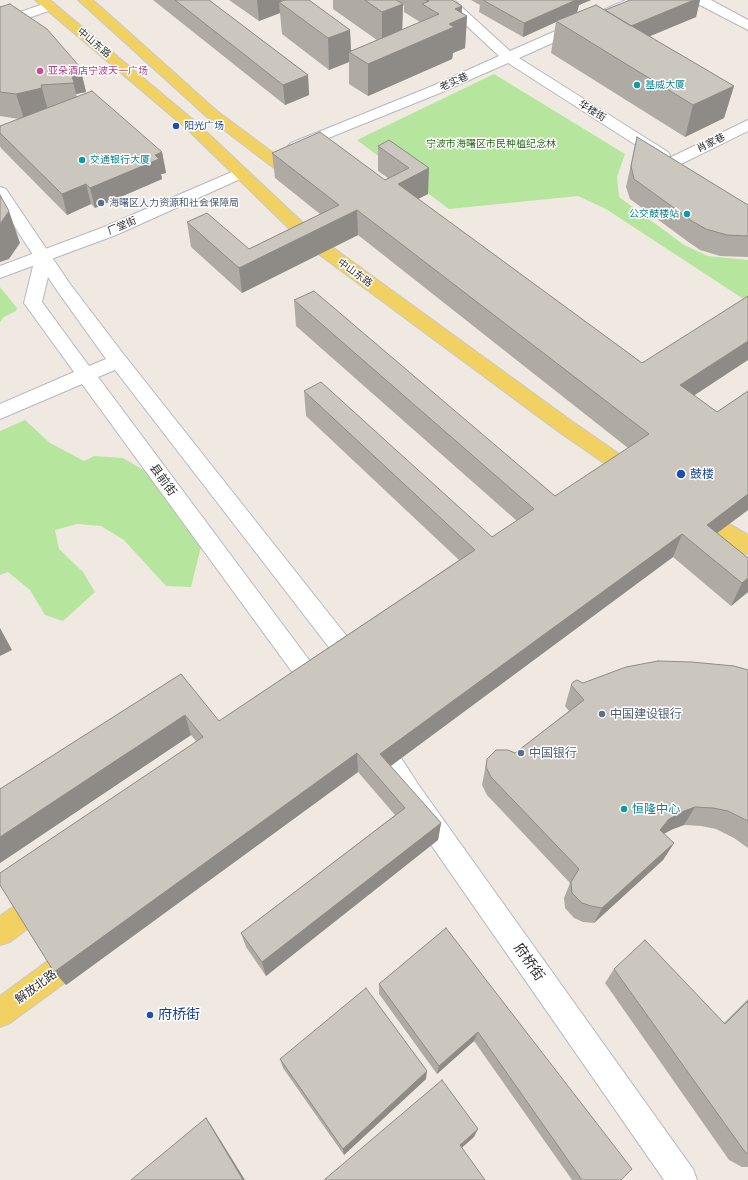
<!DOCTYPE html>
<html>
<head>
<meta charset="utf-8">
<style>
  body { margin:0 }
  canvas { display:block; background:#efe9e1 }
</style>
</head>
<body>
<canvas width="748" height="1180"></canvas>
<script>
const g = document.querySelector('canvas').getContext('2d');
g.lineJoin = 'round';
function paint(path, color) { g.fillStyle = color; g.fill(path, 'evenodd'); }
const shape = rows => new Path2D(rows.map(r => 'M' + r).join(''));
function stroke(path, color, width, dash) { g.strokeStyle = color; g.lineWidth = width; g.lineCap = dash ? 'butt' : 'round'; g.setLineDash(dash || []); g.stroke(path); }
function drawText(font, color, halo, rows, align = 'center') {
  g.font = font + ' "Alegreya Sans","Noto Sans SC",sans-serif'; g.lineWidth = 3; g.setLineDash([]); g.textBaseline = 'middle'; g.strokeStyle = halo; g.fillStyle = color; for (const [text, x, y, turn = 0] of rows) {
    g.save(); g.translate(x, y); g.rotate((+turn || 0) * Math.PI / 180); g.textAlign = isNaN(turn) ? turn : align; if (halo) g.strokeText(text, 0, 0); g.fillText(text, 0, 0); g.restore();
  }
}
const green = shape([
  [494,74,625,154,617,177,619,197,684,245,708,256,748,260,748,298,745,300,606,209,578,196,449,209,357,140],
  [0,287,17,308,16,311,4,317,0,322],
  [25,420,50,443,84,461,94,456,123,458,145,471,203,539,191,587,166,586,124,540,101,526,77,524,55,530,59,549,83,572,95,592,63,621,45,615,30,590,8,572,0,575,0,431]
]);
const street = shape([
  [439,0,454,0,510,51,626,0,644,0,642,3,519,58,668,152,670,155,668,158,662,160,656,158,508,63,440,93,301,149,291,149,288,146,291,143,430,87,499,56,439,0],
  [694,0,711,0,748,20,748,30,696,3,694,0],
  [49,2,54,3,56,6,54,9,0,28,0,19,49,2],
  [748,120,748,131,679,165,673,167,667,165,665,162,667,159,748,120],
  [0,187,6,189,70,284,125,356,364,658,368,665,364,672,356,675,348,672,115,370,98,377,327,684,331,691,327,698,319,701,311,698,82,384,0,419,0,404,74,372,24,303,35,258,0,204,0,187],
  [48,277,58,292,106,359,89,366,42,302,48,277],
  [377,732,386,735,420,787,693,1169,697,1180,664,1180,402,803,368,751,365,743,368,735,377,732]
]);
const secondary = shape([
  [241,168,247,170,249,173,247,176,116,235,0,278,0,266,104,227,241,168]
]);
const primary = shape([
  [35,0,50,0,197,123,317,236,573,422,644,471,647,476,644,481,637,484,630,481,559,432,305,244,187,129,35,0],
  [78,0,93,0,217,111,303,175,305,178,303,181,297,183,291,181,207,117,78,0],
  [696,506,703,508,748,535,748,554,740,552,689,520,686,514,689,508,696,506],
  [45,887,54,891,58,900,54,909,10,942,0,945,0,916,36,891,45,887],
  [78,942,88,946,92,956,88,966,10,1023,0,1027,0,996,68,946,78,942]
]);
const wall = shape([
  [153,0,209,0,308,75,309,95,285,105],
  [229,0,282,0,282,1,350,30,351,51,377,40,333,9,333,0,452,0,462,6,462,13,467,16,465,48,453,53,452,59,368,96,349,84,349,62,329,70,282,34,280,13,259,21],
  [403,5,404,6,404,12,420,22,402,30],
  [471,0,591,0,579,5,577,12,605,10,630,0,700,0,696,17,649,36,734,86,724,118,685,137,551,53,556,22,523,37,479,12,480,5],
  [0,7,80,67,86,92,76,94,77,97,162,152,166,173,161,174,162,179,95,208,91,204,67,215,1,148,0,146,0,126,19,119,0,116],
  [637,137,748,205,748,257,720,256,700,250,687,241,630,199,626,187],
  [389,140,428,194,418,199,642,363,694,395,717,412,748,391,748,510,717,533,748,558,748,592,731,606,673,557,390,766,441,823,438,840,266,976,246,947,241,933,395,815,358,772,66,985,196,741,191,735,0,863,0,789,181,674,219,721,459,560,306,416,304,391,492,537,517,521,296,326,294,300,555,496,628,448,358,235,242,293,191,247,187,222,249,249,320,214,275,178,272,153,385,180,388,178,378,171,378,146],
  [748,670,748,848,734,838,716,829,701,826,684,825,673,829,664,834,674,843,663,860,594,923,583,922,574,918,565,908,564,898,570,883,487,795,482,785,487,759,515,753,569,711,565,706,571,685,583,683],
  [446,928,621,1180,572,1180,474,1041,437,1074,379,994,379,984],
  [614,969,724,1023,748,999,748,1167,742,1167,729,1160,605,983],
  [280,1059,426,1079,344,1155,283,1068]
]);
const shadedWall = shape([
  [257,0,282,0,282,4,279,2,280,13,259,21],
  [576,0,591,0,579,5,577,12,556,21,556,22,523,37,524,23],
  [694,0,700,0,696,17,617,50,621,30],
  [403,4,402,36,382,44,382,12],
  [462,6,461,19,467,16,465,48,453,53,452,59,368,96,368,64,449,24,455,9],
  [350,30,351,53,349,52,349,62,329,70,328,38],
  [80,67,86,92,76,94,70,69],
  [308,75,309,95,285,105,283,85],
  [41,85,48,110,24,119,16,94],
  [734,86,724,118,685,137,693,105],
  [162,152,166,173,161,174,162,179,95,208,90,188,155,155],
  [429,168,428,194,397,209,398,184],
  [86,184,91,204,67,215,62,194],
  [357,210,358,235,242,293,239,268],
  [9,211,20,243,9,259,0,262,0,224],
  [748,341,748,360,672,410,680,385],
  [748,494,748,510,697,548,707,525],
  [682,534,673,557,380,774,380,754],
  [748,578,748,592,731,606,742,583],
  [0,628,12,650,0,656],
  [185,715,191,735,0,863,0,837],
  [357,753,358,772,66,985,54,972],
  [695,807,684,825,673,829,659,836,660,830,669,819,684,811],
  [441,823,438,840,266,976,262,962],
  [674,843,663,860,594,923,602,908],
  [478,1032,474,1041,437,1074,439,1066],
  [427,1071,426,1079,344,1155,343,1149],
  [206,1118,211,1125,245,1180,243,1180],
  [478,1129,474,1137,456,1153,460,1145]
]);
const building = shape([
  [175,0,209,0,308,75,283,85,175,0],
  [285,0,309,0,350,30,328,38,279,2,285,0],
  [365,0,396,0,403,4,382,12,365,0],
  [426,0,452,0,462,6,455,9,467,16,449,24,454,27,368,64,349,52,439,14,422,4,429,1,426,0],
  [483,0,576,0,524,23,483,0],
  [630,0,694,0,631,26,605,10,630,0],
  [10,4,47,29,80,67,70,69,74,83,41,85,42,88,16,94,0,92,0,7,10,4],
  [596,5,734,86,693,105,556,21,596,5],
  [92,91,162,152,155,155,159,159,90,188,86,184,62,194,0,133,0,126,92,91],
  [320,132,385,180,409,168,378,146,389,140,429,168,398,184,642,363,748,296,748,341,680,385,717,412,748,391,748,494,707,525,748,558,748,578,742,583,682,534,380,754,441,823,262,962,241,933,405,808,357,753,54,972,0,885,0,873,203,737,185,715,0,837,0,789,181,674,219,721,475,550,304,391,321,382,492,537,534,509,294,300,314,291,555,496,649,434,357,210,239,268,187,222,207,213,249,249,339,205,272,153,320,132],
  [637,137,748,205,748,236,727,235,706,229,692,221,634,179,631,166,637,137],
  [0,195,9,211,0,224,0,195],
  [658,661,692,662,734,666,748,670,748,821,728,811,713,808,695,807,684,811,669,819,660,830,674,843,602,908,591,906,582,903,572,893,571,882,579,869,491,777,486,767,487,759,496,750,508,750,515,753,584,700,571,685,573,682,577,680,583,683,626,667,658,661],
  [446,928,632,1169,621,1180,582,1180,478,1032,439,1066,379,984,446,928],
  [645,940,725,1024,748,1001,748,1154,745,1152,614,969,645,940],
  [366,988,427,1071,343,1149,280,1059,366,988],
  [442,1080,478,1129,460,1145,485,1180,324,1180,442,1080],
  [206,1118,243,1180,131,1180,206,1118]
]);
const markers = [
  [40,71,4,"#d1479c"],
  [637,85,4,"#0f9aa8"],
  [176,126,4,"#1a4fb4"],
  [82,160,4,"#0f9aa8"],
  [101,203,4,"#5c6f8a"],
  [687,214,4,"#0f9aa8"],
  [681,474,5,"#1a4fb4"],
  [602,714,4,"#5c6f8a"],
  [521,753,4,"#5c6f8a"],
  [624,809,4,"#0f9aa8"],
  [150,1015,4,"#1a4fb4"]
];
const farStreetnames = [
  ["中山东路",94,43,40],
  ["老实巷",454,82,-24],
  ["华楼街",592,111,32],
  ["肖家巷",711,143,-26],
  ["厂堂街",122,226,-23],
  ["中山东路",355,273,36]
];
const farHotelnames = [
  ["亚朵酒店宁波天一广场",48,71]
];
const farCulturenames = [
  ["基威大厦",645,85],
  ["交通银行大厦",90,160],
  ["公交鼓楼站",679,214,"right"]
];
const farTransitnames = [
  ["阳光广场",184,126]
];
const farParknames = [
  ["宁波市海曙区市民种植纪念林",491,144]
];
const farServicenames = [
  ["海曙区人力资源和社会保障局",109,203]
];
const transitNames = [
  ["鼓楼",690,474]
];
const streetNames = [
  ["县前街",163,480,54],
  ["解放北路",36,987,-36]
];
const serviceNames = [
  ["中国建设银行",610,714],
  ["中国银行",529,753]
];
const cultureNames = [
  ["恒隆中心",632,809]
];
const nearStreetnames = [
  ["府桥街",529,962,55]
];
const nearTransitnames = [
  ["府桥街",158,1015]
];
paint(green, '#b6e59e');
stroke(street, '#b4b7c1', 2);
stroke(secondary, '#b4b7c1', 2);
stroke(primary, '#c9c9c9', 2);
paint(street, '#fff');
paint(secondary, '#fff');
paint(primary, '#f2d163');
paint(wall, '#afaba4');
paint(shadedWall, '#8e8b86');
paint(building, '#cbc7bf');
stroke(building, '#8e8b86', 1);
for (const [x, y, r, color] of markers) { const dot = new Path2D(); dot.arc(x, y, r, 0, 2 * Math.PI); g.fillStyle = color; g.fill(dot); stroke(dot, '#fff', 1.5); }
drawText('10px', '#2e2e2e', '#fff', farStreetnames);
drawText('10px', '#b23c85', '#fff', farHotelnames, 'left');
drawText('10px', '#0d838f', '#fff', farCulturenames, 'left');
drawText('10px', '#164399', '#fff', farTransitnames, 'left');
drawText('10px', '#2c6e1b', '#fff', farParknames);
drawText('10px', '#4e5e75', '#fff', farServicenames, 'left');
drawText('12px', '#164399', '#fff', transitNames, 'left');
drawText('12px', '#2e2e2e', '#fff', streetNames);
drawText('12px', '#4e5e75', '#fff', serviceNames, 'left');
drawText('12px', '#0d838f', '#fff', cultureNames, 'left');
drawText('14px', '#2e2e2e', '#fff', nearStreetnames);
drawText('14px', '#164399', '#fff', nearTransitnames, 'left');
</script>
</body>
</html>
